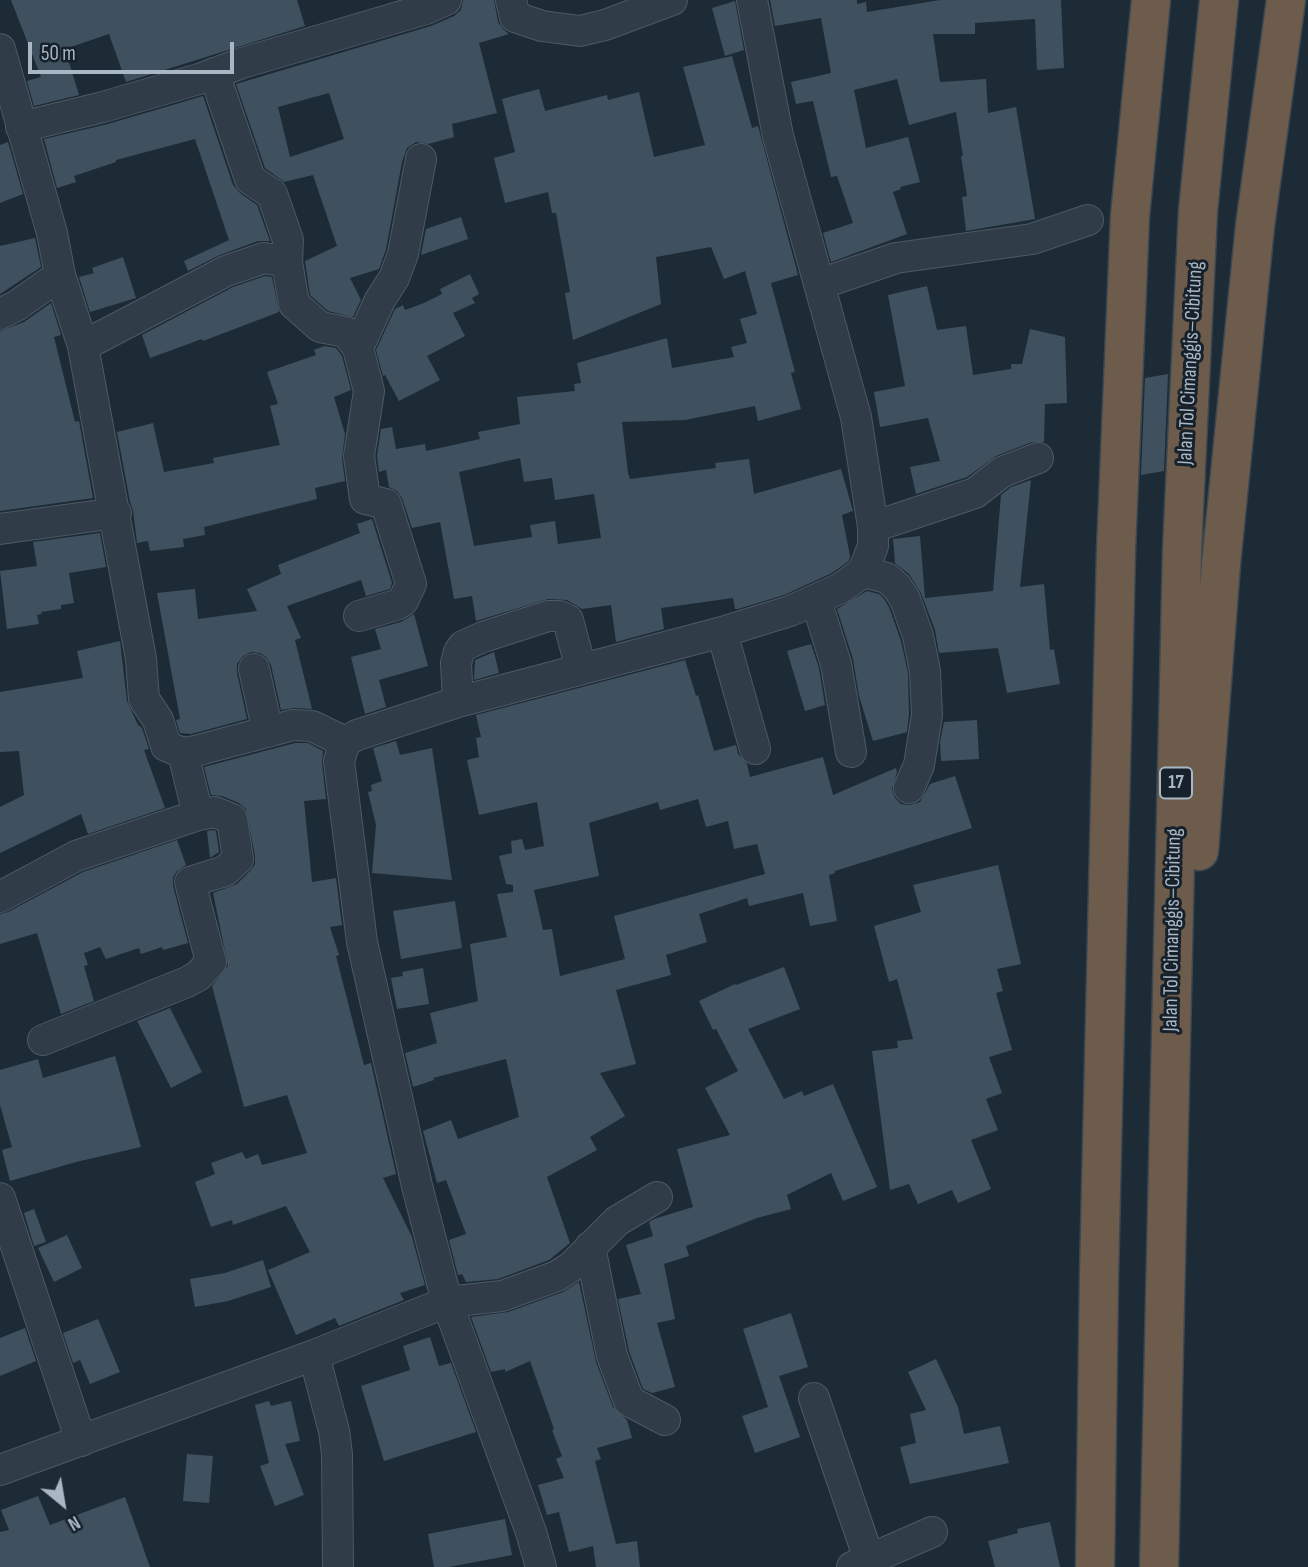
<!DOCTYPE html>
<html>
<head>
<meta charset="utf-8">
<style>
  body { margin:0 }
  #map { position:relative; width:1308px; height:1567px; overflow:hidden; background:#1d2b36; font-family:"Sofia Sans Condensed",sans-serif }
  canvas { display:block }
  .north { position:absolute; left:28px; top:1469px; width:70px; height:70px; -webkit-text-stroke:5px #16212b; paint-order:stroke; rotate:150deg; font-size:19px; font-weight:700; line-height:28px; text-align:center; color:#a9b7c4 }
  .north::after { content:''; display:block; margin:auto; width:24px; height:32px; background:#a9b7c4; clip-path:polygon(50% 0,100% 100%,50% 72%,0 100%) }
  .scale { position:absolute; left:28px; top:42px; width:206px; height:32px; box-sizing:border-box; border:4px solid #a9b7c4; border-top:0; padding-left:9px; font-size:21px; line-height:24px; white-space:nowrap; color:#a9b7c4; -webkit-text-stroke:5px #16212b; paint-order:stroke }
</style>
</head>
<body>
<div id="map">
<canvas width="1308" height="1567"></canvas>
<div class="north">N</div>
<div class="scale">50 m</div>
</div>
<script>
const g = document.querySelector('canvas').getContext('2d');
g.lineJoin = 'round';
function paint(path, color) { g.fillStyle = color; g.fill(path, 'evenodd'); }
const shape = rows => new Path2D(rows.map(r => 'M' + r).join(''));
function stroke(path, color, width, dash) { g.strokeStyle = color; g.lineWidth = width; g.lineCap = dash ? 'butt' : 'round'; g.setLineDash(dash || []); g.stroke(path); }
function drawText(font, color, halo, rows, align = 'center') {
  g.font = font + ' "Sofia Sans Condensed",sans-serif'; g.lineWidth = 6; g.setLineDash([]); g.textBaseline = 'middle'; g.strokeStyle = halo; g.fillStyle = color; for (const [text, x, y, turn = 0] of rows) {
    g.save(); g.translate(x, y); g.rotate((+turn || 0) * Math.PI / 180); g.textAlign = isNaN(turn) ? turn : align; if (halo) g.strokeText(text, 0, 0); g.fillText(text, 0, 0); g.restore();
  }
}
const building = shape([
  [11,0,297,0,305,26,126,82,109,34,65,49,79,95,34,106,27,81,41,77],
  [463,0,494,0,498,22,503,29,509,34,479,43,497,113,452,124,454,137,428,144,416,142,407,148,402,162,386,249,379,269,350,278,361,300,353,317,328,311,310,295,305,261,337,246,313,175,284,182,265,168,236,84,431,26,454,16,461,10],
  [329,93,344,139,290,157,278,107],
  [770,0,857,0,857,4,866,2,867,12,940,0,1061,0,1064,68,1037,70,1035,19,975,23,975,34,933,34,940,82,986,79,988,113,1016,107,1035,219,966,231,962,197,967,196,961,156,963,156,956,112,909,125,897,79,854,90,866,148,908,137,920,182,900,187,901,189,893,192,907,234,831,262,823,233,853,223,837,176,831,177,813,101,796,104,791,82,831,73,821,18,775,26],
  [735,1,744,50,725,56,712,8],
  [732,56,752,128,758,126,798,275,771,283,795,372,791,373,801,409,758,421,755,406,685,420,622,422,628,473,630,479,716,468,715,463,749,459,754,494,841,469,853,511,842,515,850,556,849,561,832,573,784,595,738,609,735,609,733,598,661,608,664,629,616,642,611,605,582,609,567,600,548,599,476,621,472,596,454,599,440,522,412,528,402,498,397,491,389,487,386,470,379,472,377,456,381,429,392,427,396,449,425,444,426,451,480,439,478,432,520,424,517,397,575,391,574,384,581,383,577,363,667,338,672,368,734,357,731,347,747,343,740,319,757,314,745,271,724,279,711,247,656,257,661,304,573,340,565,293,570,292,556,213,552,213,548,192,505,203,494,158,515,152,502,99,539,89,545,111,607,95,608,100,639,92,654,157,705,145,683,67],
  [520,458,524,482,552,478,555,500,594,494,601,538,558,544,555,521,530,525,532,537,474,546,459,472],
  [203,96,233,185,240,193,257,205,270,241,258,241,220,255,188,271,184,261,229,240,195,139,116,160,116,162,74,176,76,182,57,188,44,139,108,124],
  [8,142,23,194,0,203,0,145],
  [461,217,468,239,421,255,426,229],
  [35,238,41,267,0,294,0,246],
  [123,257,136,298,90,312,79,277,94,273,92,268],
  [470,274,479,294,472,298,475,303,453,313,465,336,427,356,440,380,399,401,385,375,383,376,376,350,395,309,403,305,405,310,424,303,442,294,440,289],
  [265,276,272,277,279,312,203,341,202,339,150,358,142,335,233,287],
  [927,286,937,330,966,326,973,375,1011,369,1011,364,1022,364,1030,329,1065,337,1067,403,1045,404,1044,442,1032,442,996,456,967,477,916,494,910,467,940,461,928,418,880,427,874,392,905,386,888,295],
  [51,303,61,335,54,337,75,422,79,421,93,498,0,511,0,331,24,322],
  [324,346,336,348,342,356,351,390,334,397,345,434,342,458,345,481,315,488,317,499,204,527,205,535,183,539,184,547,150,551,148,541,137,543,133,510,130,502,117,432,153,423,164,472,214,463,213,458,280,445,270,406,278,404,267,372,316,355,314,350],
  [1168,374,1164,471,1141,475,1145,378],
  [1031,480,1020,587,1044,584,1050,650,1054,649,1060,684,1007,693,998,648,939,653,935,630,921,593,909,574,895,563,893,539,920,536,925,598,993,591,1001,495,1011,487],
  [372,519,392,583,390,589,366,596,361,580,287,606,301,638,295,640,312,709,294,708,281,710,271,665,266,657,260,653,251,652,243,656,237,664,237,673,247,719,191,734,180,733,176,720,180,719,157,593,195,589,198,619,257,611,247,589,281,574,278,565,360,533,357,524],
  [100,533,106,567,69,573,74,603,61,605,61,609,41,612,42,614,37,615,39,624,7,629,0,571,37,566,33,542],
  [867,591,879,594,884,599,889,607,901,641,908,673,909,714,907,732,873,741,859,696,853,659,837,609],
  [414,614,428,666,379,680,386,707,365,714,351,657,381,649,375,629,401,622],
  [120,641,127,701,138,725,142,728,149,749,144,750,165,808,88,834,81,814,0,853,0,807,24,795,19,751,0,752,0,692,83,678,77,651],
  [811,644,819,668,825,705,805,711,787,651],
  [494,652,499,673,474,680,475,660],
  [685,660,696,696,698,695,714,751,736,745,738,754,747,764,750,777,823,757,833,795,896,768,897,772,892,789,895,798,901,804,910,805,920,802,930,784,955,776,972,828,835,871,835,873,829,875,837,921,810,926,803,893,749,906,747,898,699,914,707,942,666,955,671,975,616,990,636,1064,600,1073,625,1116,590,1137,597,1150,547,1177,570,1243,549,1260,498,1279,466,1282,462,1274,458,1275,449,1240,466,1234,446,1180,437,1183,423,1131,451,1120,458,1139,519,1117,506,1059,433,1078,434,1080,413,1087,405,1053,437,1043,430,1013,478,1001,470,944,507,937,497,894,513,892,513,885,506,884,499,856,512,853,511,841,522,839,525,850,544,846,537,802,479,815,467,760,479,757,476,738,481,737,476,715],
  [698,799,706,827,728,821,734,849,757,844,765,874,614,916,625,959,560,976,552,929,543,930,534,890,599,876,589,823,658,802,660,810],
  [977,720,979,759,941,761,940,742,944,722],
  [396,741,400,755,432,748,452,880,372,873,376,825,368,792,372,791,371,785,382,781,373,748],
  [295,743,308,743,323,751,322,763,326,799,304,801,312,882,336,878,342,925,330,927,339,955,336,956,364,1065,371,1063,396,1174,383,1178,412,1237,425,1285,400,1293,404,1300,339,1326,335,1318,296,1335,268,1270,310,1252,286,1206,233,1225,232,1220,211,1227,195,1182,215,1174,211,1163,242,1152,246,1159,258,1154,262,1165,307,1153,287,1095,244,1107,212,986,228,966,213,893,237,884,250,871,255,864,255,856,246,809,239,803,222,796,211,795,204,767],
  [213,830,216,831,219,852,210,858,207,831],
  [177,840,186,865,177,871,173,877,173,886,188,943,163,950,162,947,141,954,139,948,106,959,100,947,84,953,88,965,84,966,94,1001,61,1014,37,933,0,944,0,914,8,912,83,872],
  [998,865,1021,964,997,969,1003,991,996,993,1012,1050,989,1057,1002,1093,986,1099,998,1130,971,1140,991,1189,958,1203,952,1190,918,1204,909,1184,890,1190,872,1051,898,1048,897,1041,913,1039,897,979,889,982,874,926,921,912,913,885],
  [455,901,462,948,401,959,393,911],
  [784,967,800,1009,748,1029,784,1099,802,1091,804,1096,833,1084,877,1187,843,1201,831,1173,787,1195,791,1209,757,1218,686,1246,689,1256,664,1264,675,1319,657,1323,675,1387,652,1393,643,1389,629,1351,618,1299,641,1294,626,1245,653,1236,649,1222,654,1219,693,1207,677,1149,730,1135,705,1088,738,1071,716,1029,713,1030,699,1001,735,984,736,985],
  [423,968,429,1004,397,1009,391,978,403,976,402,972],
  [170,1008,202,1072,171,1088,137,1021],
  [115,1056,141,1147,76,1162,10,1181,2,1150,12,1147,0,1105,0,1070,38,1059,43,1078],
  [34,1209,46,1242,34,1246,24,1213],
  [67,1235,82,1268,54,1282,38,1248],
  [263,1260,271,1287,228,1301,195,1307,190,1279,225,1273],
  [579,1282,596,1362,613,1407,627,1420,632,1438,597,1448,601,1459,595,1461,616,1544,637,1541,640,1567,596,1567,593,1546,569,1552,559,1512,547,1515,538,1485,564,1478,556,1459,562,1456,552,1430,554,1429,530,1361,505,1372,505,1369,491,1372,471,1317,508,1312,563,1292],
  [791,1313,808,1367,779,1376,800,1437,755,1453,742,1416,768,1407,743,1329],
  [98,1319,120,1372,90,1384,80,1360,73,1363,63,1333],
  [25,1328,36,1361,0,1376,0,1338],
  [430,1337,439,1366,451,1363,476,1432,384,1461,361,1386,410,1370,403,1346],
  [936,1359,958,1407,964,1434,1000,1426,1009,1463,910,1484,900,1447,916,1443,910,1414,926,1410,908,1372],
  [269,1401,271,1406,291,1401,300,1441,285,1444,304,1495,275,1506,260,1466,269,1463,255,1405],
  [187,1454,213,1456,209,1503,183,1501],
  [38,1496,50,1525,125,1497,150,1567,0,1567,0,1532,9,1530,1,1510],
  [505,1519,512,1555,449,1567,434,1567,428,1534],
  [1050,1522,1060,1567,995,1567,988,1541,1018,1533,1017,1529]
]);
const street = shape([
  [511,0,515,17,542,26,580,31,605,25,672,0],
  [0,49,52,233,60,275,83,346,141,659,144,699,158,720,166,746,183,753,195,751,293,725,312,726,345,742],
  [214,73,250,179,272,194,288,240,287,262],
  [21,127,103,107,202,78,242,63,426,9,446,0],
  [820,284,896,258,1032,239,1088,220],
  [0,314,16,306,60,275],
  [83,346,226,271,264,258,287,262,294,304,320,327,346,332,358,348,369,391,359,456,365,499,386,504,411,584,403,601,396,605,359,616],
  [358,348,380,300,394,278,403,254,421,159],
  [873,527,975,493,1002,472,1038,458],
  [0,529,116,513],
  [863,572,887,578,897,587,905,599,918,636,925,671,927,715,919,765,909,788],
  [816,600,836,664,851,752],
  [722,632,755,749],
  [254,669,268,732],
  [458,702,456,663,459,652,463,646,483,637,548,616,560,616,568,620,581,669],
  [0,897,76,856,198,815],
  [43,1040,187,982,198,976,211,962,190,882,225,871,238,859,232,819,215,812,198,815,183,753],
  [0,1198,81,1441],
  [590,1247,612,1356,629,1401,665,1420],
  [314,1355,334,1431,337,1454,338,1567],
  [814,1398,869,1559],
  [0,1470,314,1355,447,1302,502,1296,557,1276,571,1267,617,1221,657,1197],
  [541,1567,531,1532,447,1302,417,1186,362,942,339,761,345,742,357,735,458,702,722,632,790,611,841,588,863,572,873,546,873,527,856,417,778,136,752,0],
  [852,1567,932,1532]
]);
const highway = shape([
  [1199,851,1221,564,1255,226,1286,0],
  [1095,1567,1099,1276,1116,550,1130,216,1151,0],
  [1159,1567,1182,551,1198,211,1219,0]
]);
const shields = [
  [1176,783,32]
];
const shieldNames = [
  ["17",1176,783]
];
const streetNames = [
  ["Jalan Tol Cimanggis–Cibitung",1191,363,-87],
  ["Jalan Tol Cimanggis–Cibitung",1173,930,-89]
];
paint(building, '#3f515f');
stroke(street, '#4d5a65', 32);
stroke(highway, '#3b4751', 41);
stroke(street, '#303c47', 30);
stroke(highway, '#6d5c4c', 38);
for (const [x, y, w] of shields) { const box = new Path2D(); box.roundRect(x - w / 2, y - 15.5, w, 31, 5); g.fillStyle = '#16212b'; g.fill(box); stroke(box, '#a9b7c4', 2); }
drawText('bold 19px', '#a9b7c4', null, shieldNames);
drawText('21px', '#a9b7c4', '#16212b', streetNames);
</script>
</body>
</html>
